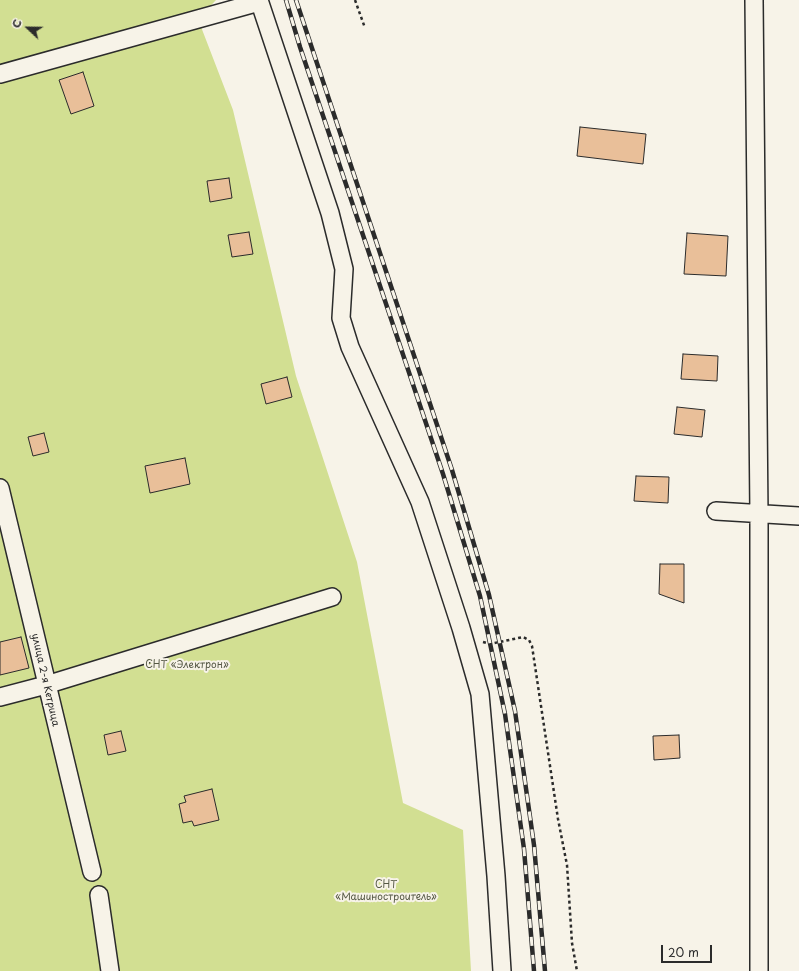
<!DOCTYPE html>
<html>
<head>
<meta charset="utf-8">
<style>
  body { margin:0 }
  #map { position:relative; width:799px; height:971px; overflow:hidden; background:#f7f3e8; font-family:"Playpen Sans",sans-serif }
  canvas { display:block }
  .north { position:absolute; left:8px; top:8px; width:40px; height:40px; -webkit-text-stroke:3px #f7f3e8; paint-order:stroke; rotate:292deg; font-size:11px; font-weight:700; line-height:16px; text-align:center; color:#2b2b2b }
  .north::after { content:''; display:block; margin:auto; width:14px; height:18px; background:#2b2b2b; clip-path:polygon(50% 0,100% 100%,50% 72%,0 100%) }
  .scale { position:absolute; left:661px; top:945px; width:51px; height:18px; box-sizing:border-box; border:2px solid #2b2b2b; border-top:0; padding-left:5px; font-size:12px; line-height:14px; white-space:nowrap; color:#2b2b2b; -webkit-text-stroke:3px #f7f3e8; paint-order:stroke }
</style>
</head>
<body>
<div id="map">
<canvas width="799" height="971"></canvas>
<div class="north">С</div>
<div class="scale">20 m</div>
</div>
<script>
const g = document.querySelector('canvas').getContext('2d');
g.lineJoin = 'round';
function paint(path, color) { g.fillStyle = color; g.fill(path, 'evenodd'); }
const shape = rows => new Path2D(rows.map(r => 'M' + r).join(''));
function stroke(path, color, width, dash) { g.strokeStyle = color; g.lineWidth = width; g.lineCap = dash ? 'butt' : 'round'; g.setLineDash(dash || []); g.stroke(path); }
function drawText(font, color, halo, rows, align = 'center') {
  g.font = font + ' "Playpen Sans",sans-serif'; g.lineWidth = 4; g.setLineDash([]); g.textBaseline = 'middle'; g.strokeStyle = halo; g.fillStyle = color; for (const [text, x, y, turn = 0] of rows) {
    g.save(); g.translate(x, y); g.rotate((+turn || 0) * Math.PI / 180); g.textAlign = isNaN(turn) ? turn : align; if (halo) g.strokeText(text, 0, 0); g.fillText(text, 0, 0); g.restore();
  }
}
const green = shape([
  [0,0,216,0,198,19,233,110,296,376,357,562,403,803,463,830,471,971,0,971]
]);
const building = shape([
  [83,72,94,106,71,114,59,80,83,72],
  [580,127,646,134,643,164,577,156,580,127],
  [229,178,232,198,210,202,207,181,229,178],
  [249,232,253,254,232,257,228,235,249,232],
  [687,233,728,236,726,276,684,274,687,233],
  [683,354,718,356,717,381,681,379,683,354],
  [287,377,292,397,266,404,261,384,287,377],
  [677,407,705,410,702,437,674,434,677,407],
  [44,433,49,452,33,456,28,437,44,433],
  [185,458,190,484,150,493,145,466,185,458],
  [636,476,669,477,668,503,634,501,636,476],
  [660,564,684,564,684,603,659,594,660,564],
  [21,637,29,668,0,675,0,642,21,637],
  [121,731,126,751,108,755,104,735,121,731],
  [679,735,680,758,654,760,653,736,679,735],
  [212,789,219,820,194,826,192,821,183,823,179,804,186,802,184,796,212,789]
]);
const path = shape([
  [355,0,365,28],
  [483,642,490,644,523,637,529,640,532,646,558,819,567,865,572,943,577,971]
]);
const minor = shape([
  [259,0,330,213,344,269,341,318,350,347,420,502,461,628,480,694,496,876,502,971],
  [754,0,759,514,759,971],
  [0,74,259,2],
  [0,488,92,872],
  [716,511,799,516],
  [0,697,46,685,332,597],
  [99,895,110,971]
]);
const rail = shape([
  [286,0,300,47,443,474,480,596,505,714,524,849,534,971],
  [296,0,452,470,489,595,515,711,534,845,545,971]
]);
const parkNames = [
  ["СНТ «Электрон»",187,665],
  ["СНТ",386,885],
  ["«Машиностроитель»",386,897]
];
const streetNames = [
  ["улица 2-я Кетрица",45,680,77]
];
paint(green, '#d2df92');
paint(building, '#e9bf99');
stroke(building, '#2b2b2b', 1);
stroke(minor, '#2b2b2b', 20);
stroke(path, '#2b2b2b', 2.5, [3, 3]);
stroke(minor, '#f7f3e8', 17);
stroke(rail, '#2b2b2b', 4.5);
stroke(rail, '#f7f3e8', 3, [9]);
drawText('10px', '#555845', '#f7f3e8', parkNames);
drawText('10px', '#2b2b2b', '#f7f3e8', streetNames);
</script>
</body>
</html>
